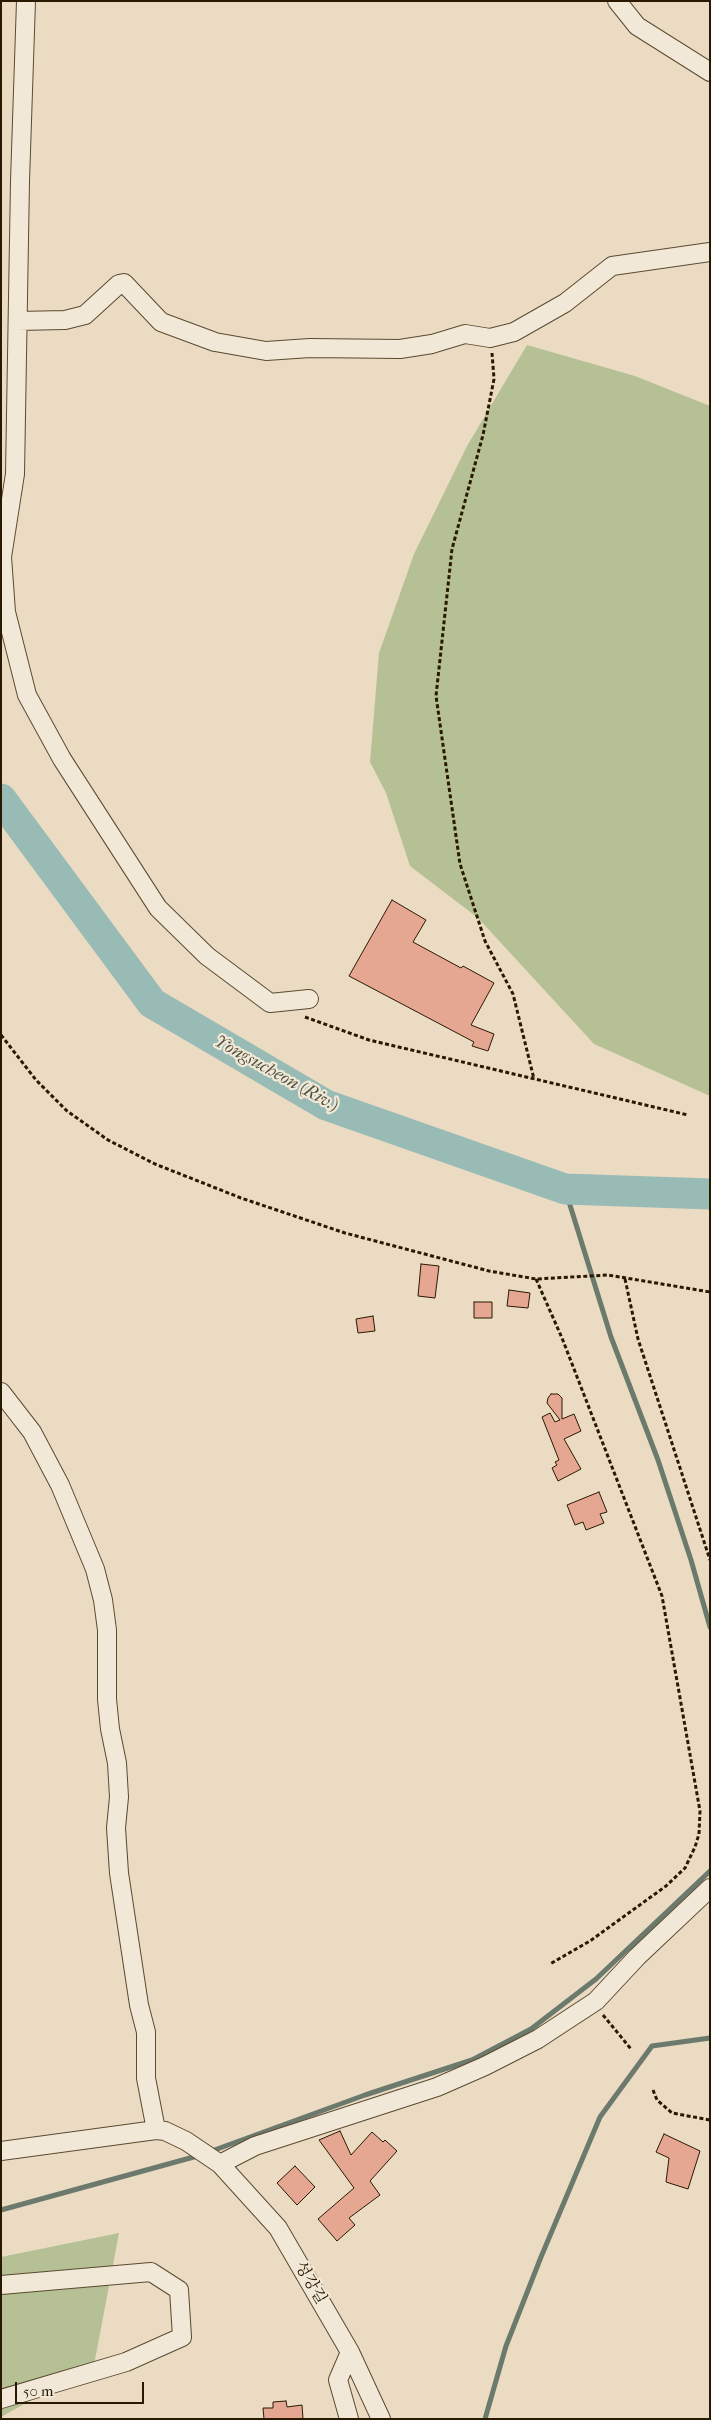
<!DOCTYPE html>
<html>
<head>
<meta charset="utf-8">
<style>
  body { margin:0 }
  #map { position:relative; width:711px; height:2420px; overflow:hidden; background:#ebdbc2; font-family:"IM FELL French Canon",serif }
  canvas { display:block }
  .frame { position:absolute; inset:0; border:2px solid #2a1901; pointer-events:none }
  .scale { position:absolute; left:15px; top:2382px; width:129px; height:22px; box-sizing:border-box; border:2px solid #2a1901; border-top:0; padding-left:6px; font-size:15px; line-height:18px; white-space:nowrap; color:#2a1901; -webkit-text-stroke:4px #f2e8d7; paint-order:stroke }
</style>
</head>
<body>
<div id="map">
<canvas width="711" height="2420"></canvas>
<div class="frame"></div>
<div class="scale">50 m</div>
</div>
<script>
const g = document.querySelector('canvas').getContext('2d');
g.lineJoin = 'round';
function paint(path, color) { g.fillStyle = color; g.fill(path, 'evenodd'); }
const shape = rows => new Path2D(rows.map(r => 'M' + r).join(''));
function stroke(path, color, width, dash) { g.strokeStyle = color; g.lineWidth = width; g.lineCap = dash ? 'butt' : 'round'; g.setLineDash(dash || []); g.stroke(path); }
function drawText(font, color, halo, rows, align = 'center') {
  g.font = font + ' "IM FELL French Canon","Noto Serif KR",serif'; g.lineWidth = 4.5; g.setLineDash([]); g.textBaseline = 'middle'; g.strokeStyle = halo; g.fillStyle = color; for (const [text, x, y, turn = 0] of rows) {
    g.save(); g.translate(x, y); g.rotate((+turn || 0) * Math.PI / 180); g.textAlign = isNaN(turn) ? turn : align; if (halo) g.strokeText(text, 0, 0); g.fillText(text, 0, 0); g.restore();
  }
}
const green = shape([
  [527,345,635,376,710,406,710,1096,594,1044,478,918,410,866,386,793,370,762,379,653,414,554,467,446],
  [119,2233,94,2365,1,2417,1,2257]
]);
const stream = shape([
  [565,1189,611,1337,658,1460,691,1560,710,1627],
  [209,2152,365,2095,472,2060,531,2029,596,1979,710,1871],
  [1,2210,201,2155],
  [485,2419,506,2346,541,2257,600,2117,652,2046,710,2038]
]);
const river = shape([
  [1,799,152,1003,326,1105,565,1189,710,1194]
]);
const building = shape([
  [392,900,426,920,413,942,461,968,463,966,494,983,471,1025,494,1034,488,1051,472,1046,474,1042,349,976,392,900],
  [421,1264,439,1266,435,1298,418,1296,421,1264],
  [509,1290,530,1293,528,1308,507,1306,509,1290],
  [474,1302,492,1302,492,1318,474,1318,474,1302],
  [373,1316,375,1331,358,1333,356,1319,373,1316],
  [551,1394,558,1394,562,1398,562,1419,574,1414,581,1431,564,1439,581,1469,558,1481,552,1468,557,1465,555,1462,559,1460,542,1417,550,1413,555,1422,560,1420,547,1403,548,1398,551,1394],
  [599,1492,607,1512,600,1514,604,1523,586,1530,583,1522,575,1525,567,1505,599,1492],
  [340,2131,351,2155,372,2132,383,2142,385,2140,397,2151,370,2181,380,2195,349,2218,355,2225,337,2241,318,2219,354,2188,319,2140,340,2131],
  [664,2134,700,2151,688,2189,666,2182,669,2158,656,2152,664,2134],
  [295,2166,315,2187,297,2205,277,2183,295,2166],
  [286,2401,287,2407,302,2405,303,2419,264,2419,263,2408,273,2408,273,2402,286,2401]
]);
const path = shape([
  [492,353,494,379,483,435,452,549,436,696,460,864,485,941,513,994,534,1079],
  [305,1017,369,1040,688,1115],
  [1,1035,36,1080,67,1111,108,1140,155,1164,241,1198,345,1233,489,1271,536,1279,608,1275,710,1292],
  [536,1279,562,1338,662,1596,700,1811,699,1834,695,1847,685,1868,666,1886,590,1941,550,1964],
  [625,1279,638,1339,710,1560],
  [603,2015,631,2049],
  [653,2090,657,2100,672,2113,710,2120]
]);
const minor = shape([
  [26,1,20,181,15,474,2,557,6,612,27,695,62,759,158,908,207,956,270,1003,309,999],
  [617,1,637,26,710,72],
  [18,321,65,320,85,315,119,284,124,283,161,322,215,342,266,351,310,348,400,349,432,344,465,334,490,338,514,332,565,303,612,266,710,252],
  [1,1392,32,1432,60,1485,95,1569,103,1600,107,1630,107,1699,110,1729,117,1763,119,1797,116,1828,119,1873,139,2005,146,2032,146,2078,156,2130],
  [1,2151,156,2130,165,2131,186,2141,220,2164,278,2228,350,2352,381,2419],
  [220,2164,255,2146,437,2087,485,2066,538,2039,596,2001,637,1957,710,1888],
  [1,2285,151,2272,179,2290,182,2337,126,2362,1,2399],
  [349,2419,338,2380,350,2352]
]);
const streetNames = [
  ["성강길",310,2283,59]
];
const waterNames = [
  ["Yongsucheon (Riv.)",276,1074,29]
];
paint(green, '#b5c195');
stroke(stream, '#6c7a6d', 5);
stroke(river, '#98bbb5', 31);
paint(building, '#e5a792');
stroke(building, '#2a1901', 1);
stroke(minor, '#5a4a31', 20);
stroke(path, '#2a1901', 3, [4, 2.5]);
stroke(minor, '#f2e8d7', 18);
drawText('16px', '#2a1901', '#f2e8d7', streetNames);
drawText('italic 18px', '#505240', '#f2e8d7', waterNames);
</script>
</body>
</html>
